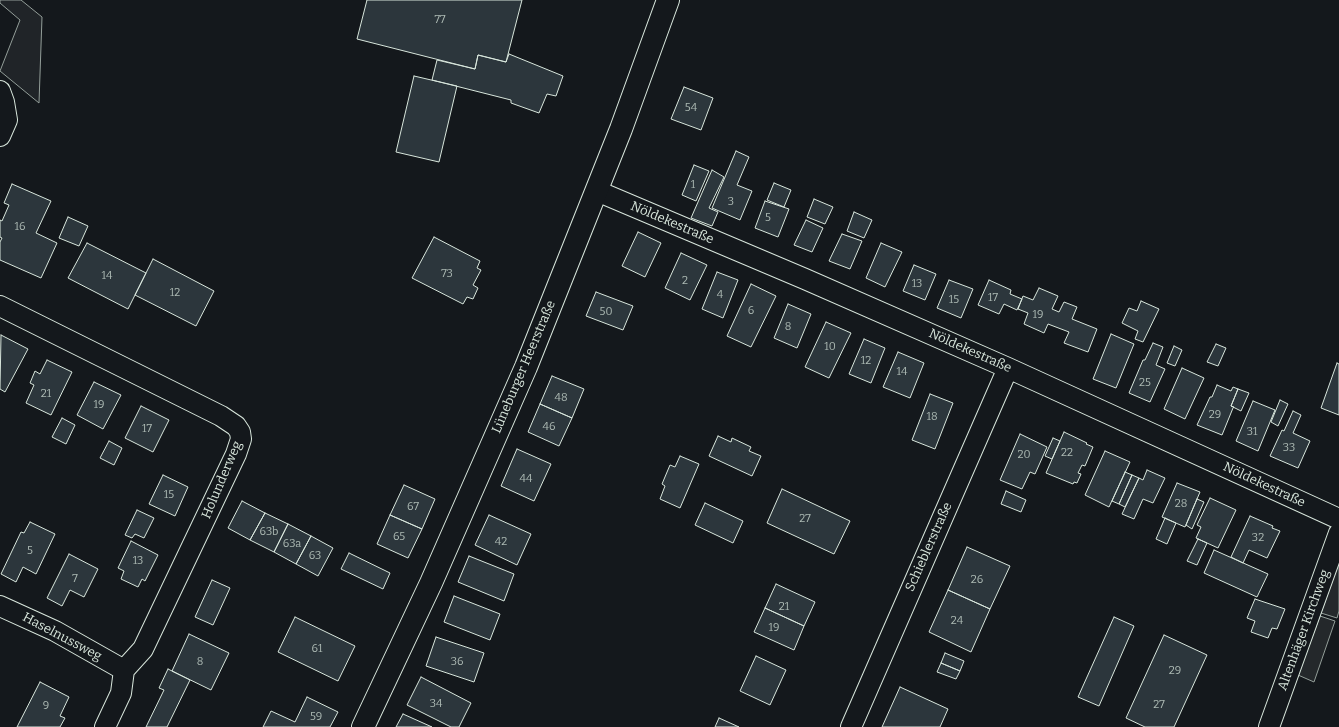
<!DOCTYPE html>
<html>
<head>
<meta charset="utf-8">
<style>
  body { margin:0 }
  canvas { display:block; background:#14181c }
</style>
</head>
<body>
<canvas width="1339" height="727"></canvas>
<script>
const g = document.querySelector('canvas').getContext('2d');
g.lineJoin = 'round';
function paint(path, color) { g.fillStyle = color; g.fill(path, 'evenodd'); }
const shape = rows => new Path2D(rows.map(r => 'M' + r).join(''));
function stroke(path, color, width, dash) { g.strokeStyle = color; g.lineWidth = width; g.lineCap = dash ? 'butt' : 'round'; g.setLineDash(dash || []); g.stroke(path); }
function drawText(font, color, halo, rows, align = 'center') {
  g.font = font + ' Bitter,serif'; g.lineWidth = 3; g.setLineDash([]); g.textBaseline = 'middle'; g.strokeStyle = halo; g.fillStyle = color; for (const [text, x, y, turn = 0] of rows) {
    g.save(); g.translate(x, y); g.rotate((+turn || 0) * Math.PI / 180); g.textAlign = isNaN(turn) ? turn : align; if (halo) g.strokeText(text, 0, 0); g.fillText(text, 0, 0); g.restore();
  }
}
const green = shape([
  [0,0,21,0,42,17,39,103,0,71,20,20,0,3,0,0]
]);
const parking = shape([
  [1339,562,1339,611,1337,618,1321,613,1339,562],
  [1320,616,1335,621,1314,682,1298,675,1320,616]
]);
const building = shape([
  [367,0,522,0,506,62,478,55,475,69,357,39,367,0],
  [509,54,563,76,556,96,547,94,539,113,511,103,511,100,432,80,437,60,475,69,478,55,506,62,509,54],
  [414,76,457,86,439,162,396,152,414,76],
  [684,87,713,98,701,130,671,119,684,87],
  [736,151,749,157,737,185,752,191,740,220,712,208,736,151],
  [694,165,709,171,696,201,682,195,694,165],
  [712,170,724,177,709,208,718,212,712,226,691,218,712,170],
  [774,183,791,190,784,207,767,200,774,183],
  [12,184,51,201,36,233,57,243,41,278,0,260,0,242,2,238,0,237,0,220,2,221,9,205,4,203,12,184],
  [814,199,833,207,825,224,807,217,814,199],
  [765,201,789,209,778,237,755,228,765,201],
  [854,212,872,220,864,238,847,231,854,212],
  [68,217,88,226,79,246,59,238,68,217],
  [806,220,823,228,812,252,794,245,806,220],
  [638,232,661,243,645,277,622,266,638,232],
  [842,234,862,241,850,269,829,261,842,234],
  [434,237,480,261,477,268,481,270,473,285,478,288,473,299,467,297,463,304,412,278,434,237],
  [87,243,146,273,128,309,68,278,87,243],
  [881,243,902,252,885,287,866,278,881,243],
  [681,253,707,265,690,300,665,288,681,253],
  [153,259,214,291,196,326,135,295,153,259],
  [914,265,936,274,925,300,903,291,914,265],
  [717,272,738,280,723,318,702,309,717,272],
  [949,280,973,289,961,318,937,308,949,280],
  [989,280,1011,290,1010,294,1022,299,1017,310,1004,304,999,314,978,305,989,280],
  [751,284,776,296,751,347,727,336,751,284],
  [1039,288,1058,296,1052,309,1059,312,1064,302,1077,307,1072,319,1097,329,1088,352,1064,343,1069,332,1048,324,1044,333,1024,324,1028,313,1018,309,1023,296,1033,300,1039,288],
  [596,292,633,306,623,330,586,316,596,292],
  [1141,301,1159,309,1143,342,1135,339,1138,331,1122,323,1129,308,1137,311,1141,301],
  [788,304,811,314,797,348,774,338,788,304],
  [826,322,851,333,829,378,805,367,826,322],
  [1111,334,1134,344,1116,388,1093,379,1111,334],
  [1,335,28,349,5,392,0,389,1,335],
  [864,339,885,348,871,383,849,374,864,339],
  [1153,343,1163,347,1156,365,1165,369,1150,402,1129,393,1143,360,1145,360,1153,343],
  [1216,344,1226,348,1218,366,1207,362,1216,344],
  [1174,346,1182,350,1175,366,1167,363,1174,346],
  [898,352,924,363,910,398,883,387,898,352],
  [47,360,72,372,51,415,26,403,34,385,30,383,35,371,40,374,47,360],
  [1337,363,1339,364,1339,415,1321,408,1337,363],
  [1182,368,1204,378,1185,419,1164,409,1182,368],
  [552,376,584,389,572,418,540,404,552,376],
  [94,382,121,395,103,429,77,415,94,382],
  [1217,385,1231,391,1233,387,1238,389,1231,406,1234,407,1233,408,1222,435,1197,425,1210,397,1212,397,1217,385],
  [1238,389,1249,393,1241,411,1231,406,1238,389],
  [930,394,953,403,935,449,912,440,930,394],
  [1280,400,1288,404,1278,426,1271,422,1280,400],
  [1253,401,1275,410,1258,451,1236,441,1253,401],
  [540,404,572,418,559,446,528,432,540,404],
  [141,406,169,420,153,452,125,438,141,406],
  [1293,411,1301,415,1293,433,1310,441,1298,468,1270,456,1282,430,1284,431,1293,411],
  [62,418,75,425,66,444,52,437,62,418],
  [1064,432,1087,443,1086,444,1093,447,1085,466,1082,465,1078,473,1081,474,1077,483,1074,482,1073,484,1046,473,1064,432],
  [1020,434,1047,447,1035,474,1030,472,1022,489,1000,480,1020,434],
  [718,436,731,442,732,438,751,447,749,451,761,456,752,476,709,456,718,436],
  [1053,438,1060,441,1052,459,1045,456,1053,438],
  [109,441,122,448,114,465,100,458,109,441],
  [517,449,551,464,534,501,501,486,517,449],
  [1105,451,1130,462,1109,507,1085,495,1105,451],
  [680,456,699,464,680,508,660,499,665,486,662,484,670,465,675,467,680,456],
  [1147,470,1165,478,1153,503,1143,499,1134,519,1122,514,1139,478,1143,480,1147,470],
  [1125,472,1132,475,1119,504,1112,501,1125,472],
  [163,475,188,487,175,516,149,504,163,475],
  [1132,475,1139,478,1125,507,1119,504,1132,475],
  [1177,483,1200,492,1185,527,1162,517,1177,483],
  [404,485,435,499,422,529,390,515,404,485],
  [782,489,850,521,834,554,767,523,782,489],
  [1006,491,1026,500,1021,512,1001,504,1006,491],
  [1210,498,1236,510,1218,548,1196,538,1201,527,1197,525,1210,498],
  [1197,499,1204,502,1192,529,1186,525,1197,499],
  [242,501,265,513,250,540,228,528,242,501],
  [705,503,743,521,733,543,695,525,705,503],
  [137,510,154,518,144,538,135,534,132,538,125,535,137,510],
  [265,513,288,524,274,552,250,540,265,513],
  [390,515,422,529,408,558,377,544,390,515],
  [489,515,531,534,517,565,475,545,489,515],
  [1250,516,1273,526,1272,528,1280,531,1267,558,1249,550,1243,563,1231,557,1250,516],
  [1165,518,1176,523,1167,544,1156,539,1165,518],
  [30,522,55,534,36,574,23,567,16,582,1,574,21,532,24,533,30,522],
  [288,524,311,536,296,564,274,552,288,524],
  [311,536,333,548,318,576,296,564,311,536],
  [1198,539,1207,543,1197,565,1187,561,1198,539],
  [131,541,158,555,145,581,142,579,138,587,121,579,124,571,118,568,131,541],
  [967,547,1010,566,990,609,948,590,967,547],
  [1214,550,1268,574,1257,597,1204,573,1214,550],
  [349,553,390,573,383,589,341,569,349,553],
  [69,554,98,569,84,597,70,590,62,606,47,598,69,554],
  [469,556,514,574,504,601,458,582,469,556],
  [212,580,230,588,213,625,195,617,212,580],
  [776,584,815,602,804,626,765,608,776,584],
  [948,590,990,609,971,652,929,632,948,590],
  [454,596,500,614,490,640,444,622,454,596],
  [1255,599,1285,609,1277,629,1272,628,1268,638,1251,632,1255,621,1247,618,1255,599],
  [765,608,804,626,794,650,754,632,765,608],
  [295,617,355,646,338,681,278,652,295,617],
  [1114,617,1134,626,1099,706,1078,697,1114,617],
  [189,634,229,653,211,690,172,671,189,634],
  [1164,635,1207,655,1174,727,1145,727,1126,718,1164,635],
  [436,637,484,653,474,682,426,666,436,637],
  [945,653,964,661,960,671,941,663,945,653],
  [756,656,786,670,770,705,740,691,756,656],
  [941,663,960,671,956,679,937,672,941,663],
  [168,669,190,680,167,727,146,727,164,690,159,688,168,669],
  [421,677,471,703,459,727,451,727,407,705,421,677],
  [40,682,69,697,60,716,65,718,60,727,17,727,40,682],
  [900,687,948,709,940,727,882,727,900,687],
  [307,697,338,712,330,727,263,727,271,711,295,722,307,697],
  [403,714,432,727,396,727,403,714],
  [719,718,739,727,715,727,719,718]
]);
const street = shape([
  [0,91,4,102,7,120,0,136],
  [597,191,805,279,1008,368,1339,519],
  [0,306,221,416,236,426,240,432,241,439,236,454,143,649,124,670,121,693,105,727],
  [0,606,55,631,124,670],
  [851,727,1008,368],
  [1269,727,1339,533]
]);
const primary = shape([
  [363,727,431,583,526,367,621,129,668,0]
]);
const numberNames = [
  ["77",440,20],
  ["54",691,108],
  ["1",693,185],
  ["3",731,202],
  ["5",768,218],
  ["16",20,227],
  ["73",447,274],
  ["14",107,276],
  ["2",685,281],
  ["13",917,284],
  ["12",175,293],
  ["4",720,295],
  ["17",993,298],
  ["15",954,300],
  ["6",751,311],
  ["50",606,312],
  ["19",1038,315],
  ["8",788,327],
  ["10",830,347],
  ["12",866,361],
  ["14",902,372],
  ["25",1145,383],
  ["21",46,394],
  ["48",561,398],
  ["19",99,405],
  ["29",1215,415],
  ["18",932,417],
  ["46",549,427],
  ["17",147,429],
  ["31",1252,432],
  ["33",1289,448],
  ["22",1067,453],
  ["20",1024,455],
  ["44",526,479],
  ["15",169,495],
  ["28",1181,504],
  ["67",413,507],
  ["27",805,519],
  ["63b",269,532],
  ["65",399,537],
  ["32",1258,538],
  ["42",501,542],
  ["63a",292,544],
  ["5",30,551],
  ["63",315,556],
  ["13",138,561],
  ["7",75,579],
  ["26",977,580],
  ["21",784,607],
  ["24",957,621],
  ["19",774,628],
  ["61",317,649],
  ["8",200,662],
  ["36",457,662],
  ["29",1175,671],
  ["34",436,704],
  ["27",1159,705],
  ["9",46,706],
  ["59",316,717]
];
const streetNames = [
  ["Nöldekestraße",672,223,23],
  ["Nöldekestraße",970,351,24],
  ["Lüneburger Heerstraße",524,367,-67],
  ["Holunderweg",222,480,-67],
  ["Nöldekestraße",1264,485,25],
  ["Schieblerstraße",929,547,-66],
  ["Altenhäger Kirchweg",1304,630,-70],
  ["Haselnussweg",62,637,28]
];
paint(green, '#202428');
stroke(green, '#939e99', 1);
paint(parking, '#24282b');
stroke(parking, '#939e99', 1);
paint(building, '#2c363c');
stroke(building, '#d8e6dc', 1);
stroke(street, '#d8e6dc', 22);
stroke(primary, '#d8e6dc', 24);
stroke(street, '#14181c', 20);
stroke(primary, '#14181c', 22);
drawText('11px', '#adbab4', null, numberNames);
drawText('13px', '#d8e6dc', '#14181c', streetNames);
</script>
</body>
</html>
